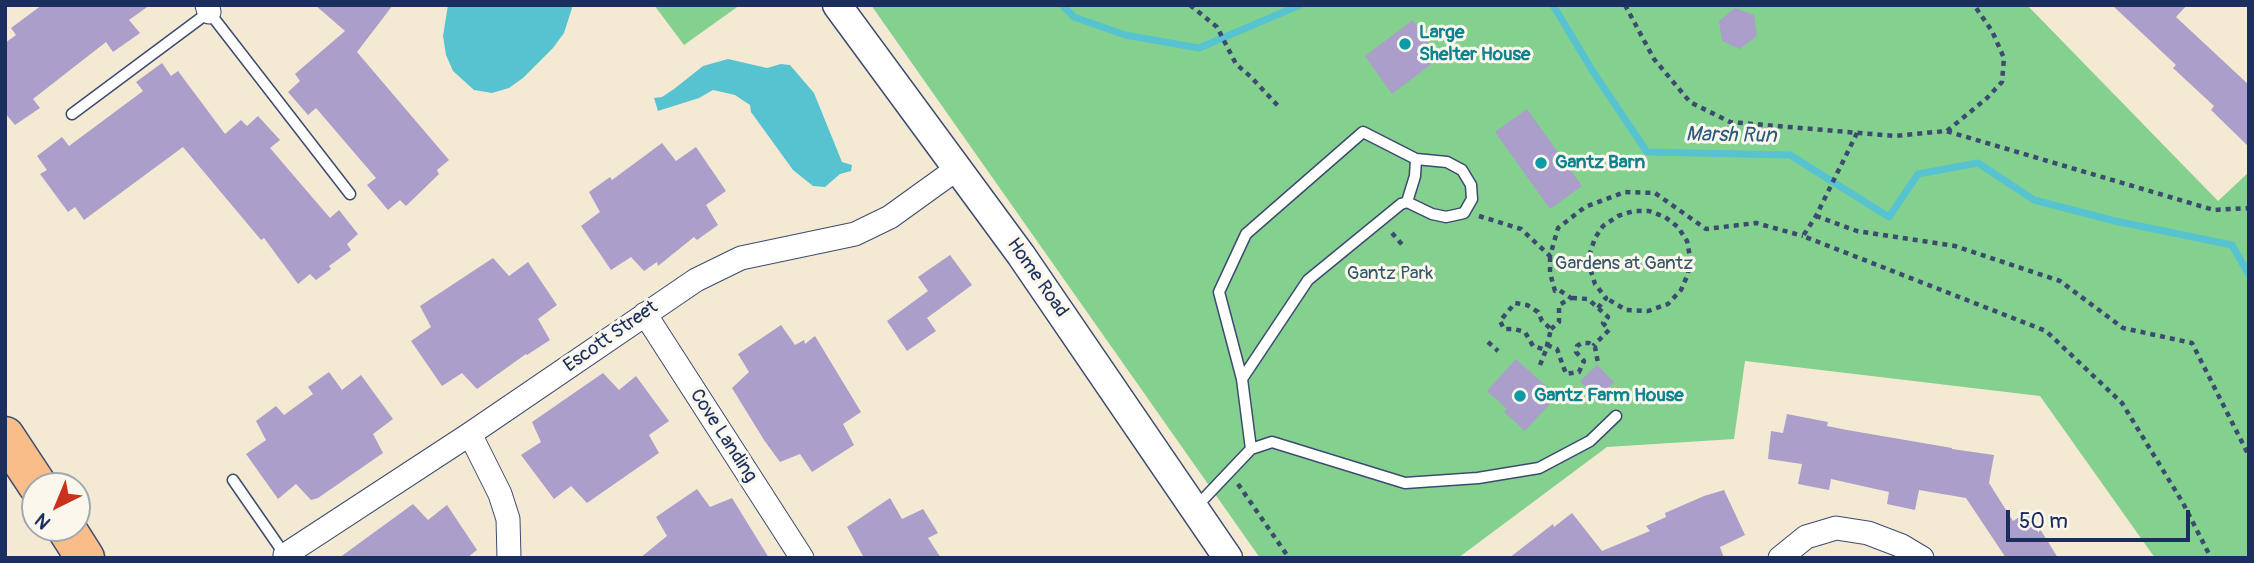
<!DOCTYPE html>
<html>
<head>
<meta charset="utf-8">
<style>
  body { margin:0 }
  #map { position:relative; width:2254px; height:563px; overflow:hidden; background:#f4ead3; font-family:Pangolin,sans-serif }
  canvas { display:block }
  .frame { position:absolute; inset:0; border:7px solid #1b2f5e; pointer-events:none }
  .north { position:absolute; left:21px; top:472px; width:70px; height:70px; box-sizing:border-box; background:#fbf7ec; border:2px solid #a1a7b3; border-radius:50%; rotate:223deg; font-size:19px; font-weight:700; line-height:28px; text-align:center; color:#1b2f5e }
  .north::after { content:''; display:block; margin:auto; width:24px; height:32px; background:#c8321e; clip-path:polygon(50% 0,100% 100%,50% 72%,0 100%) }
  .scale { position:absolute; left:2006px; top:510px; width:184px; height:32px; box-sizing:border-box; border:4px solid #1b2f5e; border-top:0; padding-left:9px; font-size:21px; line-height:24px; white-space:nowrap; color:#1b2f5e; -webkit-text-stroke:5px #fbf7ec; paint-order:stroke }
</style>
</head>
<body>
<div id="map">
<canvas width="2254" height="563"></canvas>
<div class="frame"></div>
<div class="north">N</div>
<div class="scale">50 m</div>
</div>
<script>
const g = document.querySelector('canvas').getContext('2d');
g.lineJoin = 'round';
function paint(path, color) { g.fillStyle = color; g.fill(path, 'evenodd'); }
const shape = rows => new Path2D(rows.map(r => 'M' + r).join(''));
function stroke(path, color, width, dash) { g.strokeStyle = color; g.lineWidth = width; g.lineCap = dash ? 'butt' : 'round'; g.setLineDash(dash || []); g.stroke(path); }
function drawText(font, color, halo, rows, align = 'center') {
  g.font = font + ' Pangolin,sans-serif'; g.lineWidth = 6; g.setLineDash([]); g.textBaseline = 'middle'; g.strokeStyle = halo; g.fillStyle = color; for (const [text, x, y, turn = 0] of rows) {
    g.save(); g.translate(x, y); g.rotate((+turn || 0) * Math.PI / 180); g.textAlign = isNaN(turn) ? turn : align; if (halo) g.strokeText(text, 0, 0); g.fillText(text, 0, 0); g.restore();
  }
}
const green = shape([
  [654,5,740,5,684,45],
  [871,5,2027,5,2218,201,2249,172,2249,558,2155,558,2040,396,1745,361,1734,439,1607,447,1458,558,1260,558]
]);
const water = shape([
  [448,5,573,5,564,33,553,48,523,78,509,88,492,93,474,90,453,71,446,55,443,36],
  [728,59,767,68,781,64,790,65,814,93,842,162,852,165,851,171,840,174,825,187,813,186,793,170,751,112,750,105,735,95,713,90,699,98,658,111,654,98,662,97,674,89,703,66]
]);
const stream = shape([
  [1062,5,1074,17,1125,35,1199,48,1300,5],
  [1553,5,1592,70,1647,152,1790,155,1889,217,1918,174,1978,163,2034,200,2115,221,2232,245,2249,275]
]);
const building = shape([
  [42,5,150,5,129,20,140,33,113,52,106,42,33,99,40,108,15,125,5,113,5,43,16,35,11,28],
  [315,5,393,5,357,52,449,160,437,170,439,174,406,206,400,200,388,210,367,185,376,178,316,108,308,115,288,92,300,81,295,74,345,31],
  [2112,5,2187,5,2176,17,2249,85,2249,147,2211,110,2214,106,2173,68,2176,65],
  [1735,8,1754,15,1757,36,1740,49,1722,41,1719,21],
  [1413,20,1438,59,1392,94,1365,56],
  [162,63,171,76,178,71,225,134,241,120,247,126,258,116,280,140,270,148,330,218,339,210,358,234,347,244,351,250,329,266,331,269,316,280,310,274,298,284,264,238,261,240,183,147,84,220,75,207,68,212,40,174,47,170,37,156,62,137,69,146,143,91,136,82],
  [1527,109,1582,186,1550,209,1495,132],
  [662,143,676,161,696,147,726,191,706,205,718,225,697,240,694,237,658,266,657,262,644,271,631,257,611,270,581,226,600,212,589,192,610,177,612,180],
  [950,255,972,285,927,318,936,331,907,351,887,321,928,291,918,277],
  [493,258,509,276,528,262,557,305,538,319,550,340,527,355,526,354,477,389,462,373,442,386,411,341,431,327,420,306],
  [781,325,795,345,804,340,805,344,815,336,861,412,843,424,854,445,812,472,800,454,780,462,764,440,732,388,749,372,738,354],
  [1516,359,1557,396,1525,431,1504,412,1507,409,1487,391],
  [1597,365,1614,382,1598,398,1580,381],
  [329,372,342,390,361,375,393,419,373,434,383,453,318,498,311,500,296,484,278,499,246,454,266,440,256,421,276,406,284,415,313,394,308,387],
  [603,373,619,390,636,376,669,421,649,435,659,453,587,503,571,486,554,499,521,455,541,442,532,422],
  [1787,414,1828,422,1827,426,1847,430,1952,448,1952,449,1994,455,1989,483,2013,521,2029,511,2058,558,2006,558,1966,498,1919,490,1915,510,1887,504,1889,492,1831,479,1829,490,1798,484,1802,464,1768,459,1771,431,1783,433],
  [697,489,710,507,732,498,769,558,640,558,667,536,656,517],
  [1724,490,1745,535,1720,547,1724,558,1509,558,1553,524,1554,527,1572,513,1602,551,1650,531,1646,526,1666,517,1665,513,1704,496],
  [890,498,902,519,923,509,938,533,928,538,941,558,864,558,847,527],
  [413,504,428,520,447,505,477,550,467,558,339,558]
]);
const path = shape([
  [1190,5,1217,27,1236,64,1251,77,1279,107],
  [1625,5,1654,59,1690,102,1730,122,1895,136,1946,131,2214,210,2249,208],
  [1947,131,1987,98,2002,82,2004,58,1992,31,1974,5],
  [1857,133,1816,216,1803,236,2046,331,2122,403,2183,503,2211,558],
  [1479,216,1521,229,1550,256,1558,228,1585,207,1625,192,1655,193,1706,229,1756,223,1803,236],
  [1816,216,1857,231,1955,246,2060,281,2123,328,2192,343,2249,456],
  [1392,233,1405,248],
  [1550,257,1550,273,1555,291,1559,290,1571,298,1559,305,1559,322,1551,329],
  [1572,298,1588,299,1608,317,1603,323,1609,330,1593,346],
  [1598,308,1606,298,1595,284,1590,268,1590,253,1595,238,1603,226,1618,216,1634,211,1649,211,1665,217,1678,227,1687,241,1690,257,1688,274,1681,290,1668,304,1648,311,1626,310,1606,298],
  [1488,342,1498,351],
  [1547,345,1557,349,1566,374,1579,372,1584,361,1576,352,1577,346,1582,343,1589,343,1595,347,1598,363],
  [1540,365,1546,350,1533,346,1525,332,1514,329,1504,329,1500,321,1515,303,1527,305,1538,312,1542,321,1551,329,1546,350],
  [1238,484,1289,558]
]);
const service = shape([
  [72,114,209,12,350,194],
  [1407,202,1432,214,1446,217,1464,213,1472,199,1471,185,1462,170,1447,162,1416,159],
  [1242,379,1219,292,1246,234,1363,132,1416,159,1415,176,1407,202,1401,204,1308,280,1242,379,1251,449],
  [233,480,285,555],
  [1195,508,1251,449,1272,442,1405,483,1478,478,1539,468,1590,441,1616,416]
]);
const minor = shape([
  [207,5,209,12],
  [645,314,802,558],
  [470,434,500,494,508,519,509,558],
  [285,555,470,434,696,280,741,258,855,234,890,217,958,168],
  [1780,558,1806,537,1836,528,1868,533,1902,546,1922,558]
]);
const tertiary = shape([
  [837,5,1021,255,1228,558]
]);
const motorway = shape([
  [5,436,38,486],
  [66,528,85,558]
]);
const markers = [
  [1405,44,7,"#0f9aa8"],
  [1541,163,7,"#0f9aa8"],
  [1520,396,7,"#0f9aa8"]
];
const cultureNames = [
  ["Large",1419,33],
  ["Shelter House",1419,55],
  ["Gantz Barn",1555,163],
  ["Gantz Farm House",1534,396]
];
const parkNames = [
  ["Gardens at Gantz",1624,264],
  ["Gantz Park",1390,274]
];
const streetNames = [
  ["Home Road",1037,278,55],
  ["Escott Street",611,337,-35],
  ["Cove Landing",723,436,57]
];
const waterNames = [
  ["Marsh Run",1731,136,1]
];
paint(green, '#84d08e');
paint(water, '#57c3d1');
stroke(stream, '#57c3d1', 7);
paint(building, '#ab9eca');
stroke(service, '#3c4b70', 13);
stroke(minor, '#3c4b70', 25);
stroke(tertiary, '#3c4b70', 31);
stroke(motorway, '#3c4b70', 41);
stroke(path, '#3c4b70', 4.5, [5, 5]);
stroke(service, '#fff', 10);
stroke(minor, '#fff', 23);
stroke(tertiary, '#fff', 28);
stroke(motorway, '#f8bd89', 38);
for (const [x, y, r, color] of markers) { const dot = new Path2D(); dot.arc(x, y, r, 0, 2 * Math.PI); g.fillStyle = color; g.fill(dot); stroke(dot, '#fbf7ec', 2.5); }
drawText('bold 19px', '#0d838f', '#fbf7ec', cultureNames, 'left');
drawText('19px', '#35576a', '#fbf7ec', parkNames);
drawText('19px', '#1b2f5e', '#fbf7ec', streetNames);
drawText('italic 21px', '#2d5b80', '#fbf7ec', waterNames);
</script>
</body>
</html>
